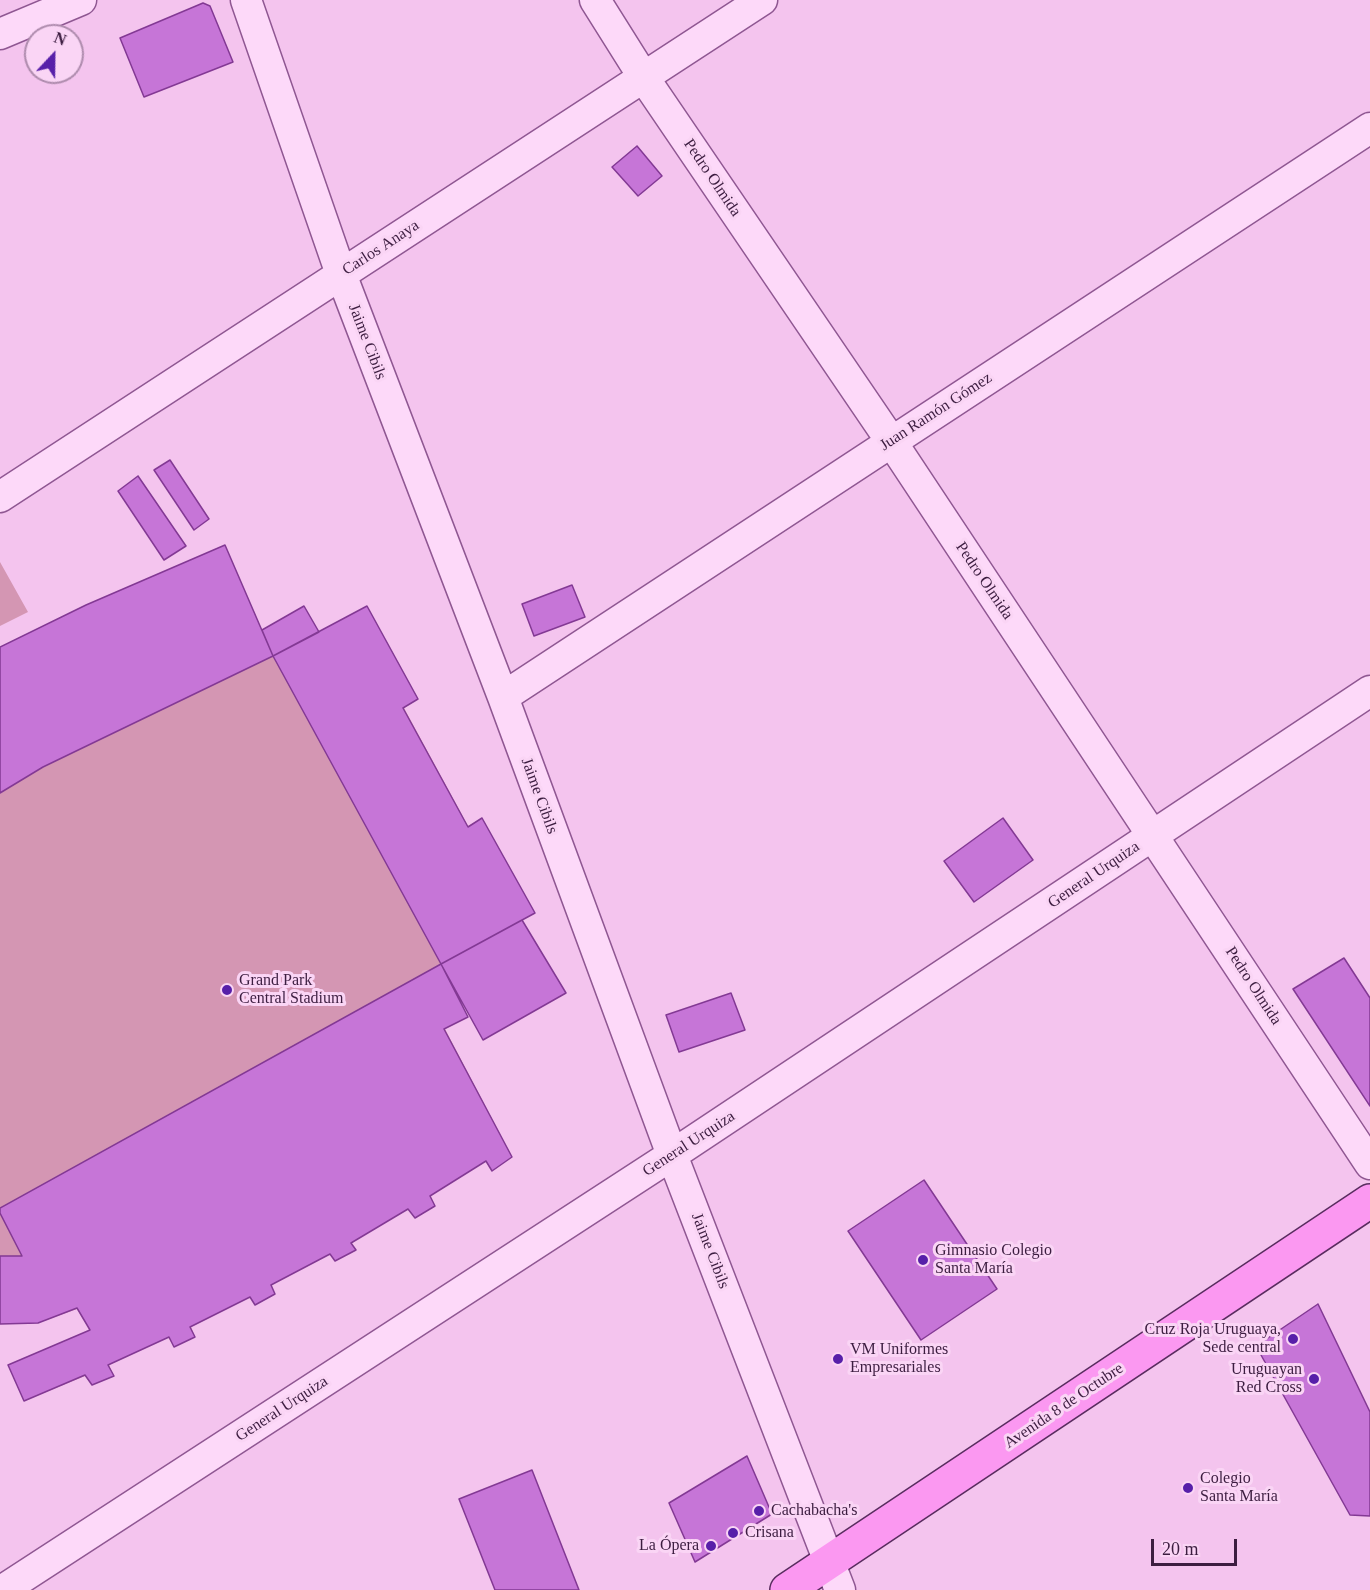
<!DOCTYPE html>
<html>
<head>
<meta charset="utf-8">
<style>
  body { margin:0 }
  #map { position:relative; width:1370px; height:1590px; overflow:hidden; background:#f4c4ee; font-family:"Times New Roman",serif }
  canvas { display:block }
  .north { position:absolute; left:24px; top:24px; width:60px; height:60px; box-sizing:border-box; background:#fad5f5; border:2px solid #ae8bad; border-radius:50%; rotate:22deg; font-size:16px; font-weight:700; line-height:24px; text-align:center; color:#3c1d40 }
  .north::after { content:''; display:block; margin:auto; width:21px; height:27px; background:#571fa9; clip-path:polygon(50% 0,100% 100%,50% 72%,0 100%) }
  .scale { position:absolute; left:1151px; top:1539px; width:86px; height:27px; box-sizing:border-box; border:3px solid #3c1d40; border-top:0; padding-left:8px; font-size:18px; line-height:21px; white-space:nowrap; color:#3c1d40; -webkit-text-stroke:4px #fad5f5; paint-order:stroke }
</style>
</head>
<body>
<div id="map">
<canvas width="1370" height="1590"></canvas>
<div class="north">N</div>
<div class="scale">20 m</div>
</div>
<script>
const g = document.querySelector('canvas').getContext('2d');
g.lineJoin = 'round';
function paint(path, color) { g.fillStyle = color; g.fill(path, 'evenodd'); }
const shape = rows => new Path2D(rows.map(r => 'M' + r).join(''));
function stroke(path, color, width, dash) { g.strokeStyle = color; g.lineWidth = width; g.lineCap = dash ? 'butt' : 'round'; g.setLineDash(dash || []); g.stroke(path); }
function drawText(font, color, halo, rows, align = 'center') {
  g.font = font + ' "Times New Roman",serif'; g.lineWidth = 6; g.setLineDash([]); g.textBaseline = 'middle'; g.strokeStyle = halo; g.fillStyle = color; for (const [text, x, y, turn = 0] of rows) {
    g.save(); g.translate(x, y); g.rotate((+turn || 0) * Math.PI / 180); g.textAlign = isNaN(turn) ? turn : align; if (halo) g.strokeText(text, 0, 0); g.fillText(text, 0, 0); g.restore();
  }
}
const green = shape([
  [225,545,262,630,304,606,319,632,367,606,418,699,404,708,468,826,482,818,535,913,441,964,468,1017,445,1029,512,1157,492,1171,485,1161,430,1196,435,1206,415,1218,408,1209,351,1243,356,1250,335,1261,330,1254,271,1285,275,1294,255,1305,250,1297,191,1327,195,1337,174,1347,168,1337,109,1365,114,1376,92,1385,85,1376,24,1401,8,1365,90,1330,77,1309,38,1323,0,1324,0,647,86,605],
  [0,562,28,612,0,626]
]);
const building = shape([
  [203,3,210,6,233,62,144,97,120,38,203,3],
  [637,146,662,176,638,196,612,167,637,146],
  [170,460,209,519,194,530,154,470,170,460],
  [138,476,186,546,164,560,118,491,138,476],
  [225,545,273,656,43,767,0,793,0,647,86,605,225,545],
  [572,585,585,617,534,636,522,604,572,585],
  [304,606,319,632,273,656,262,630,304,606],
  [367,606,418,699,403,708,468,827,482,818,535,913,441,964,273,656,367,606],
  [1003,818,1033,860,974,902,944,861,1003,818],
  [522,920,566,993,483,1040,441,964,522,920],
  [1344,958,1370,998,1370,1106,1293,989,1344,958],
  [441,964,468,1017,444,1029,512,1157,492,1171,486,1161,430,1196,435,1206,415,1218,408,1209,351,1243,356,1250,335,1261,330,1254,271,1285,275,1294,255,1305,250,1297,190,1327,195,1337,174,1347,169,1337,108,1365,114,1376,92,1385,85,1375,24,1401,8,1365,90,1330,77,1308,38,1323,0,1324,0,1256,22,1256,0,1213,0,1208,441,964],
  [731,993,745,1030,679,1052,666,1015,731,993],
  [924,1180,997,1289,921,1340,848,1231,924,1180],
  [1318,1304,1370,1412,1370,1516,1350,1515,1256,1346,1318,1304],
  [747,1456,772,1514,695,1562,669,1503,747,1456],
  [532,1470,579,1590,495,1590,459,1499,532,1470]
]);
const minor = shape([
  [246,0,341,274,503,697,672,1155,840,1590],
  [595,0,644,78,891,441,1370,1164],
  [0,34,81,0],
  [0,497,762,0],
  [503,697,1370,128],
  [3,1590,672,1155,1370,691]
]);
const major = shape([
  [787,1590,1370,1201]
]);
const markers = [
  [227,990,6,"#571fa9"],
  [923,1260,6,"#571fa9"],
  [1293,1339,6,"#571fa9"],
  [838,1359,6,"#571fa9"],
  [1314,1379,6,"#571fa9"],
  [1188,1488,6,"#571fa9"],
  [759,1511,6,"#571fa9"],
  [733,1533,6,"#571fa9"],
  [711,1546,6,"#571fa9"]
];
const streetNames = [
  ["Pedro Olmida",712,178,56],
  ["Carlos Anaya",381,248,-33],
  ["Jaime Cibils",367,342,69],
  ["Juan Ramón Gómez",936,412,-33],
  ["Pedro Olmida",984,581,56],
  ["Jaime Cibils",539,796,70],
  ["General Urquiza",1094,875,-34],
  ["Pedro Olmida",1253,986,57],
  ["General Urquiza",689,1144,-33],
  ["Jaime Cibils",710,1251,69],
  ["Avenida 8 de Octubre",1064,1406,-34],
  ["General Urquiza",282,1409,-33]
];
const poiNames = [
  ["Grand Park",239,981],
  ["Central Stadium",239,999],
  ["Gimnasio Colegio",935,1251],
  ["Santa María",935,1269],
  ["Cruz Roja Uruguaya,",1281,1330,"right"],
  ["Sede central",1281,1348,"right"],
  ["VM Uniformes",850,1350],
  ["Empresariales",850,1368],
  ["Uruguayan",1302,1370,"right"],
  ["Red Cross",1302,1388,"right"],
  ["Colegio",1200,1479],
  ["Santa María",1200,1497],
  ["Cachabacha's",771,1511],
  ["Crisana",745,1533],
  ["La Ópera",699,1546,"right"]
];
paint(green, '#d496b3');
paint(building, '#c675d7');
stroke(building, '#833994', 1.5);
stroke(minor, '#8f5792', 33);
stroke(major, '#592c5f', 36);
stroke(minor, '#fdd9f9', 30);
stroke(major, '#fb98f1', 33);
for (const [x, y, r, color] of markers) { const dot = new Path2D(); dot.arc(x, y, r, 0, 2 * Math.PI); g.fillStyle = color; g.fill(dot); stroke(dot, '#fad5f5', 2); }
drawText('16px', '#3c1d40', '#fad5f5', streetNames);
drawText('16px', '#3c1d40', '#fad5f5', poiNames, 'left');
</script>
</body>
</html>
